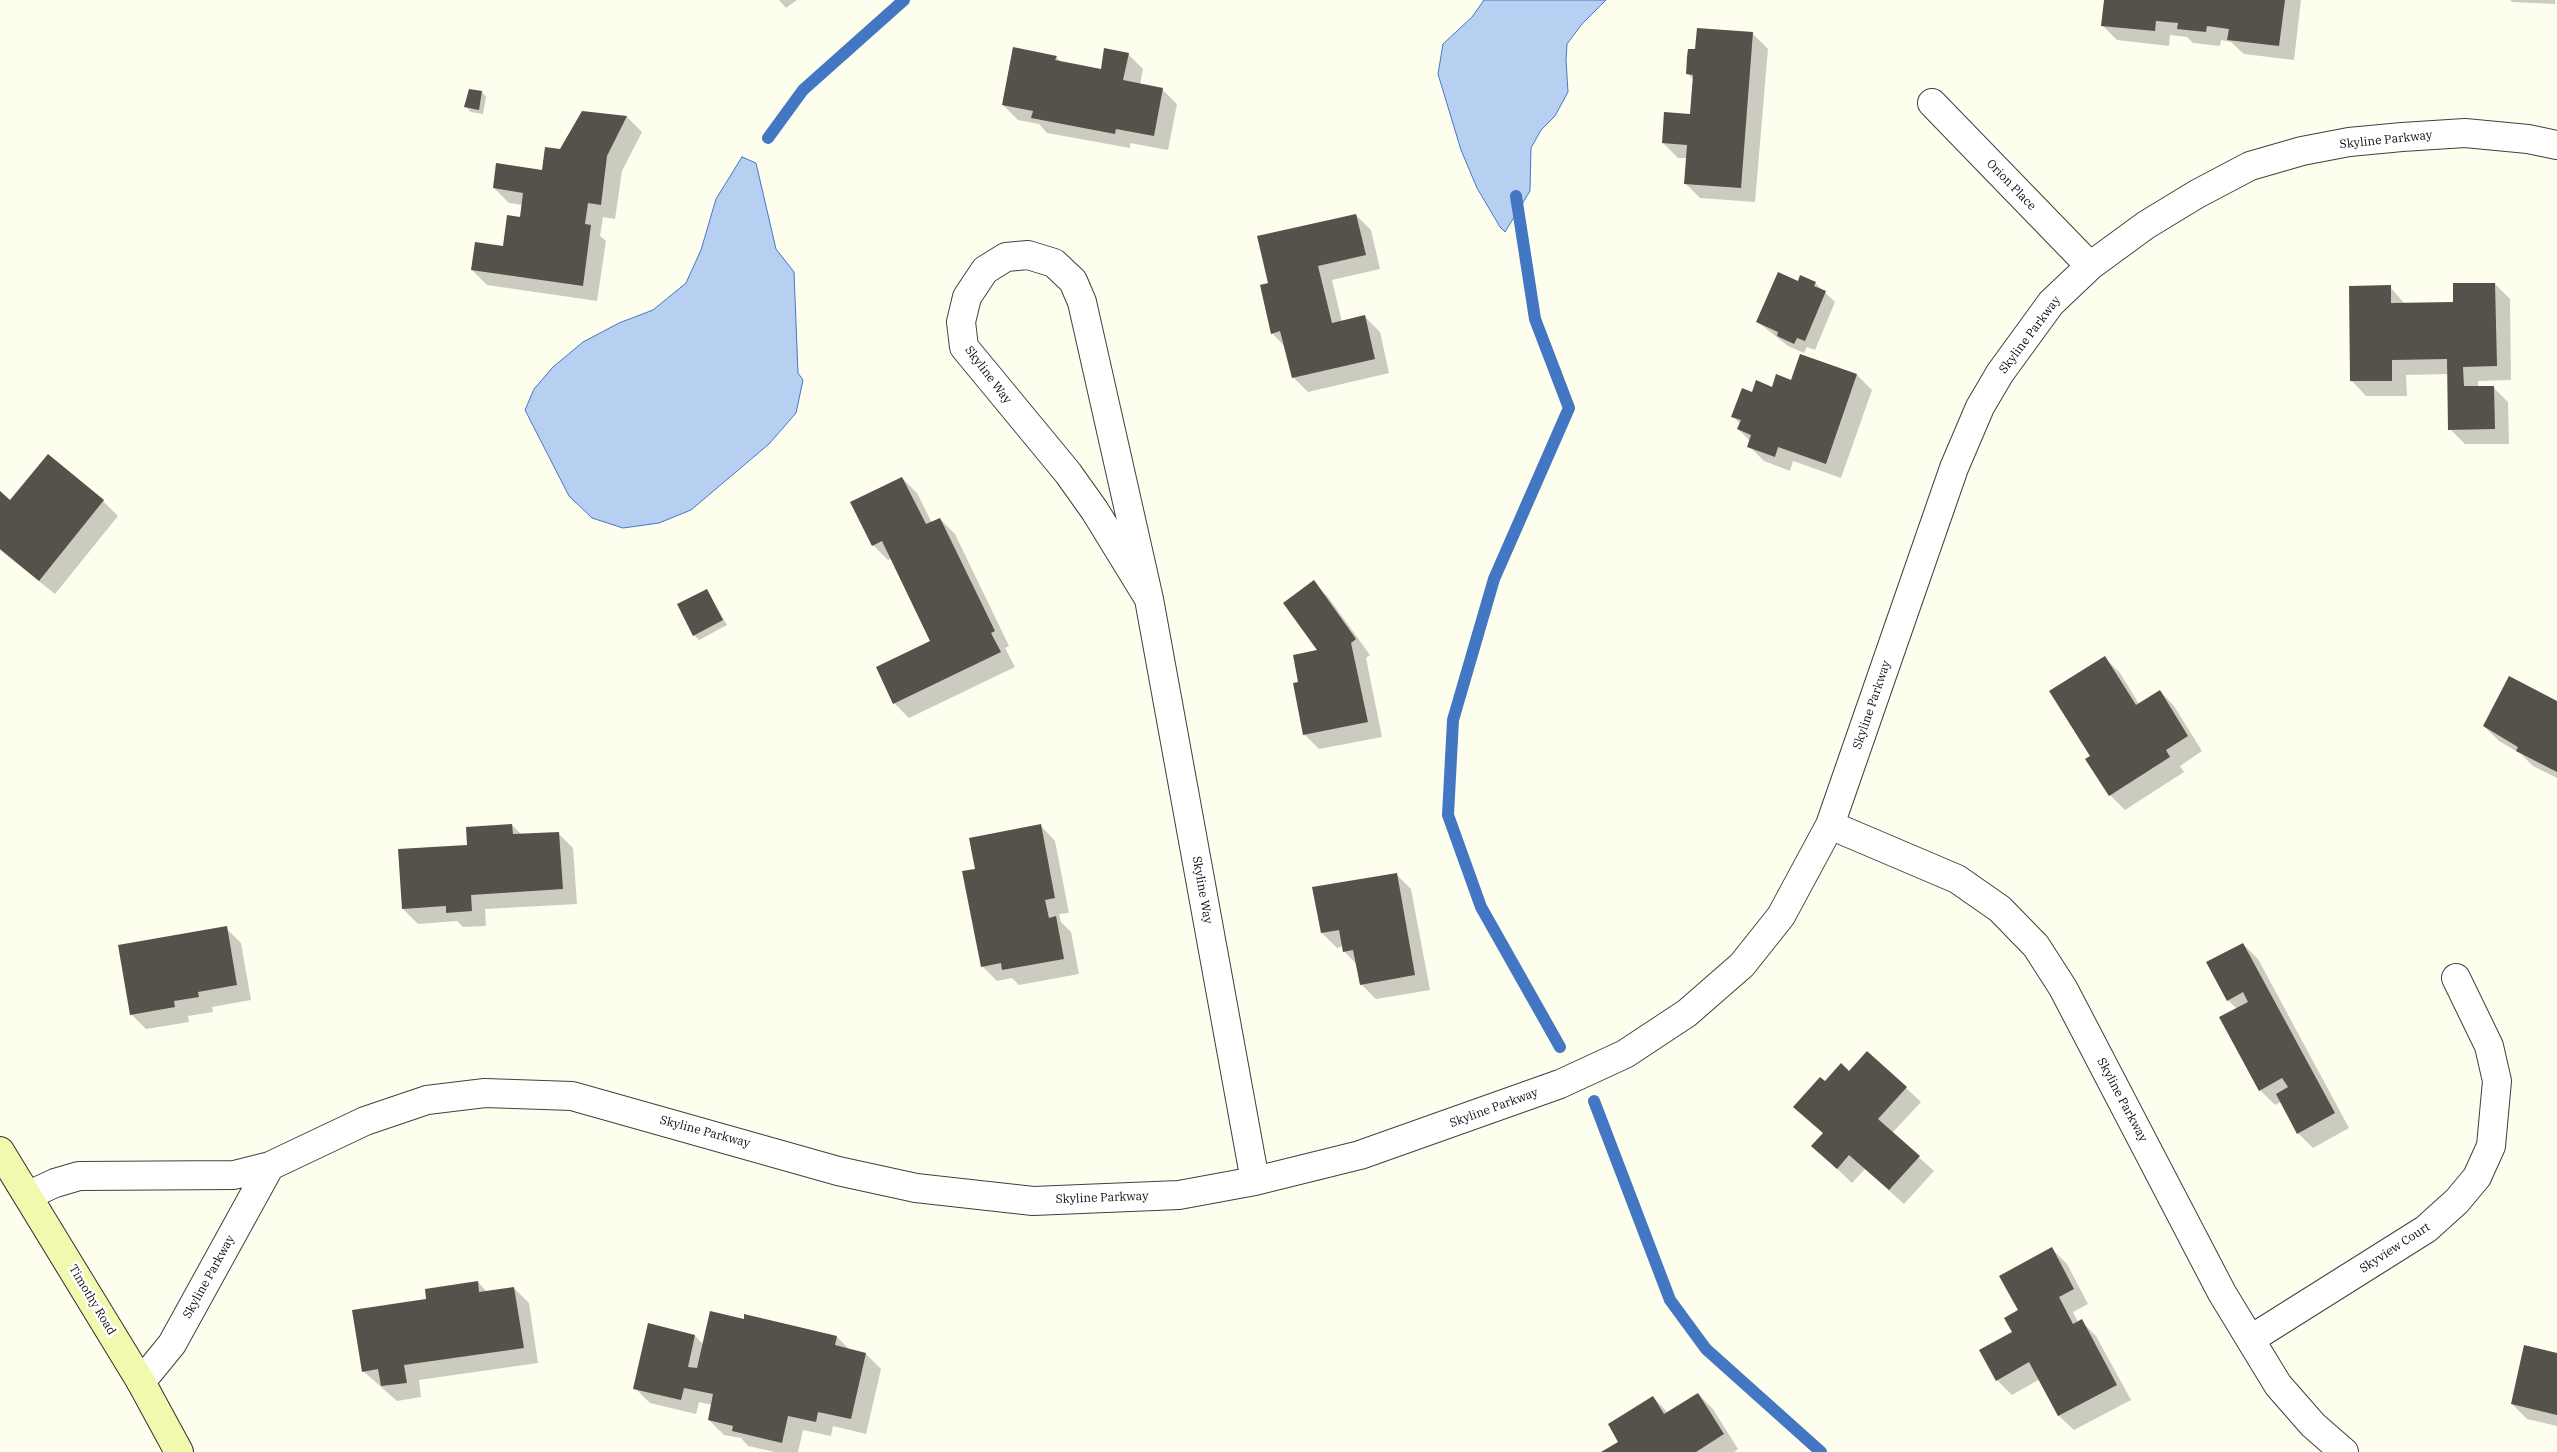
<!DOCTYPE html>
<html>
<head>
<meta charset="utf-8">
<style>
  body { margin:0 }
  canvas { display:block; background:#fefeef }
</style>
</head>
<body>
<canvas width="2557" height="1452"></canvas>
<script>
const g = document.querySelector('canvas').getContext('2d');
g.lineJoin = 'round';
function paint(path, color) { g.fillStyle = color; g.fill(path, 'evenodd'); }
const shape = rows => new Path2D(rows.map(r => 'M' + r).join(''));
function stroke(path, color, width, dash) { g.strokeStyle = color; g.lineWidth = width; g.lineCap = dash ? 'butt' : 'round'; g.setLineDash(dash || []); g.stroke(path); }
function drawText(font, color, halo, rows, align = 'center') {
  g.font = font + ' "IBM Plex Serif",serif'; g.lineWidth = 5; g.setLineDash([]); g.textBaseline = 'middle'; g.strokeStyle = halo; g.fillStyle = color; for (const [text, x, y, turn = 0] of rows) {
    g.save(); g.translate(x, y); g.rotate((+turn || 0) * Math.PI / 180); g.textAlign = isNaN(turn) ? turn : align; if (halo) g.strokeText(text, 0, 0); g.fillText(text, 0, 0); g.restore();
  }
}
const water = shape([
  [1484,0,1606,0,1582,24,1567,44,1566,60,1568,92,1555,116,1541,130,1531,148,1530,191,1505,232,1500,227,1477,188,1461,150,1438,74,1443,44,1472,17,1484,0],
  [742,157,756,163,776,249,794,272,798,373,803,380,796,413,769,444,691,510,659,523,623,528,592,518,569,496,525,410,534,389,553,367,583,342,619,323,653,310,686,283,701,250,716,199,742,157]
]);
const shadow = shape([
  [779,0,797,0,786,8],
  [2105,0,2301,0,2294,60,2244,54,2231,42,2221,40,2220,46,2193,43,2187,37,2170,35,2169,46,2117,40,2102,25],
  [2510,0,2555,0,2555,4,2512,2],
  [1753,34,1768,49,1755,202,1700,198,1685,183,1687,158,1678,158,1663,143,1691,115,1694,80,1688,74,1696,50],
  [1128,54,1143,69,1140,85,1162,89,1177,104,1168,150,1130,143,1130,148,1047,133,1039,124,1018,120,1003,105,1056,57,1062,63,1102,71],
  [482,92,486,97,483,114,471,112,466,107],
  [583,113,627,117,642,132,622,171,615,219,603,217,600,236,606,241,597,301,487,285,472,270,504,248,521,219,523,205,509,203,494,188,543,171,560,150],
  [1356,215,1371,230,1380,269,1332,280,1342,322,1365,317,1380,332,1389,373,1308,392,1293,377,1285,347,1272,333,1270,284],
  [1799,283,1815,283,1835,302,1815,350,1807,347,1804,353,1788,346,1758,322],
  [2495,284,2510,299,2511,380,2478,381,2478,387,2493,387,2508,402,2509,444,2465,444,2450,429,2449,374,2406,375,2407,396,2366,396,2352,381,2390,287,2405,304,2454,303],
  [1857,375,1872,390,1841,478,1793,461,1790,471,1764,461,1749,446,1750,441,1738,429,1740,424,1733,416,1752,394,1791,381],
  [902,478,917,493,932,523,940,519,955,534,1009,646,1005,648,1015,667,909,718,894,703,932,641,892,558,888,560,873,545],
  [0,493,10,501,103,501,118,516,55,594,0,550],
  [1313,582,1328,597,1370,655,1366,658,1382,737,1319,749,1304,734,1300,683,1320,651],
  [707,590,727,625,699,640,694,635],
  [2105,658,2120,673,2139,704,2160,691,2174,706,2202,751,2180,766,2184,772,2125,810,2110,795,2091,757],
  [2557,703,2557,778,2533,766,2521,754,2499,741,2484,726],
  [512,825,522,835,558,833,573,848,577,904,485,909,486,926,463,927,457,921,418,924,403,909,469,846],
  [1041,826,1055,841,1069,913,1059,914,1061,922,1071,932,1079,974,1019,985,1012,978,997,981,982,966,977,870],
  [1396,874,1411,889,1430,990,1376,999,1361,984,1357,965,1344,951,1343,946,1337,948,1322,933],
  [226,928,241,943,251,1000,212,1007,213,1012,188,1016,189,1022,146,1029,131,1014],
  [2243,944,2258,959,2349,1128,2313,1148,2298,1133,2282,1101,2275,1105,2260,1090,2237,1009,2228,1000],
  [1849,1073,1906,1088,1921,1102,1892,1133,1934,1171,1904,1204,1865,1169,1852,1183,1813,1146,1824,1134,1810,1121,1825,1083],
  [2052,1249,2067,1264,2088,1304,2073,1312,2078,1322,2081,1321,2096,1336,2131,1400,2074,1430,2059,1416,2040,1379,2012,1395,1997,1380,2019,1311],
  [478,1282,487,1292,514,1288,529,1303,538,1363,419,1380,421,1397,397,1401,363,1371],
  [649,1325,695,1336,703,1344,837,1337,850,1350,866,1354,881,1369,866,1434,833,1426,831,1436,803,1430,798,1452,775,1452,748,1446,741,1438,724,1435,709,1420,712,1405,699,1402,696,1414,650,1403,635,1388],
  [2557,1354,2557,1426,2527,1419,2512,1404],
  [1698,1394,1713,1409,1738,1449,1734,1452,1603,1452,1620,1442,1653,1397,1668,1413]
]);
const stream = shape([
  [768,138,803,90,904,0],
  [1516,196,1535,319,1569,408,1494,579,1453,720,1448,815,1481,907,1560,1047],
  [1594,1101,1670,1300,1706,1349,1821,1452]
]);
const building = shape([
  [2104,0,2285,0,2279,46,2227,40,2229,29,2207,26,2206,32,2177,29,2178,23,2156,21,2155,31,2101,26],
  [1697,28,1753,32,1741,188,1684,184,1687,145,1662,143,1664,112,1690,114,1693,75,1686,74,1687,57,1688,49,1695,49],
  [1013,47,1057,56,1055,60,1101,69,1104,48,1129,53,1123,80,1163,88,1154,136,1116,129,1115,134,1031,118,1033,111,1002,105],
  [469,89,482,91,479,110,464,107],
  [582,111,627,116,607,156,601,205,588,203,585,224,591,225,583,286,471,270,475,242,503,246,507,215,520,217,523,193,493,188,496,163,542,170,545,147,560,149],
  [1356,214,1366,255,1318,266,1332,323,1365,315,1375,359,1292,378,1280,331,1271,334,1260,285,1268,283,1257,236],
  [1778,272,1798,281,1800,275,1816,282,1814,286,1826,291,1805,341,1797,338,1794,344,1777,336,1778,332,1756,322],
  [2453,283,2495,283,2497,366,2463,367,2464,386,2494,386,2495,429,2448,430,2447,359,2392,360,2392,381,2350,381,2349,286,2391,285,2391,303,2453,302],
  [1800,354,1857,374,1826,464,1778,447,1775,457,1747,447,1751,435,1737,429,1741,420,1731,417,1742,388,1752,392,1756,380,1772,387,1776,374,1791,380],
  [48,454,104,500,39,581,0,549,0,491,10,500],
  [902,477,926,524,940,518,995,631,991,633,1001,652,893,704,876,667,930,641,882,541,872,546,850,502],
  [1314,580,1356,639,1351,643,1368,722,1303,735,1293,683,1298,682,1293,655,1317,650,1283,603],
  [707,589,723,620,693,636,677,604],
  [2105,656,2136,705,2160,690,2188,736,2166,750,2170,757,2109,796,2085,759,2090,756,2049,691],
  [2509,676,2557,701,2557,772,2516,751,2518,747,2483,726],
  [512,824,513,834,559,832,563,889,471,895,472,911,446,913,446,906,402,909,398,849,467,845,466,827],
  [1041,824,1055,898,1045,900,1049,918,1056,916,1064,959,1002,970,1001,963,981,967,962,871,975,869,969,838],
  [1397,873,1415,975,1360,985,1353,950,1343,952,1339,930,1321,933,1312,887],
  [227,926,237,985,198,992,199,997,174,1001,175,1007,130,1015,118,945],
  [2243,943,2335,1113,2297,1134,2276,1094,2288,1087,2282,1078,2259,1091,2219,1017,2248,1002,2243,992,2227,1001,2206,962],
  [1867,1051,1907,1087,1878,1119,1920,1156,1889,1190,1849,1155,1837,1169,1811,1146,1823,1133,1793,1107,1820,1077,1825,1081,1841,1063,1849,1071],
  [2052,1247,2074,1289,2059,1297,2073,1324,2082,1319,2117,1385,2058,1416,2029,1362,1996,1381,1979,1350,2012,1332,2004,1318,2018,1310,1999,1276],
  [478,1281,479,1292,514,1287,524,1348,404,1365,407,1383,381,1386,378,1369,362,1372,352,1310,426,1299,425,1289],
  [710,1311,744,1319,744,1314,837,1336,835,1345,866,1353,851,1419,818,1412,816,1422,788,1416,782,1443,732,1431,733,1426,708,1420,713,1394,684,1388,681,1400,633,1389,648,1323,695,1335,688,1367,697,1368],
  [2524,1345,2557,1353,2557,1415,2511,1404],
  [1698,1393,1724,1434,1696,1452,1601,1452,1618,1442,1608,1424,1653,1396,1664,1414]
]);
const street = shape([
  [1932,103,2090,266],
  [1149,599,1095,511,1068,473,964,347,961,322,967,297,985,270,1006,257,1028,255,1054,263,1073,281,1082,302,1149,599,1255,1181],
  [29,1195,55,1183,79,1176,234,1175,270,1166,365,1121,427,1100,485,1093,572,1096,838,1171,916,1188,1033,1201,1179,1195,1255,1181,1360,1155,1560,1084,1625,1054,1687,1013,1742,965,1781,916,1830,825],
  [2251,1339,2426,1229,2457,1201,2477,1177,2491,1146,2497,1081,2489,1046,2456,978],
  [141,1382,172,1344,270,1166],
  [2344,1452,2313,1425,2278,1385,2222,1293,2063,988,2036,946,2000,909,1957,879,1830,825,1954,468,1980,407,2000,373,2051,303,2090,266,2146,225,2197,194,2250,166,2302,151,2349,142,2402,137,2465,133,2528,139,2557,145]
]);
const secondary = shape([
  [0,1151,141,1382,179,1452]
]);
const streetNames = [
  ["Skyline Parkway",2386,140,-6],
  ["Orion Place",2011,185,46],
  ["Skyline Parkway",2030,335,-53],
  ["Skyline Way",988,375,53],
  ["Skyline Parkway",1872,705,-71],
  ["Skyline Way",1202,890,80],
  ["Skyline Parkway",2122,1100,62],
  ["Skyline Parkway",1494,1108,-20],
  ["Skyline Parkway",705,1132,15],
  ["Skyline Parkway",1102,1198,-2],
  ["Skyview Court",2395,1248,-33],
  ["Skyline Parkway",209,1277,-61],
  ["Timothy Road",92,1300,59]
];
paint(water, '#b7d0f1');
stroke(water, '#4477c3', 1);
paint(shadow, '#0003');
stroke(stream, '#4477c3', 12);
paint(building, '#55514b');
stroke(street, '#404040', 30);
stroke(secondary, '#2f2f2f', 30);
stroke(street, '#fff', 28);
stroke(secondary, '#f2f9af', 28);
drawText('12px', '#0d0d0d', '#fff', streetNames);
</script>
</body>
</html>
